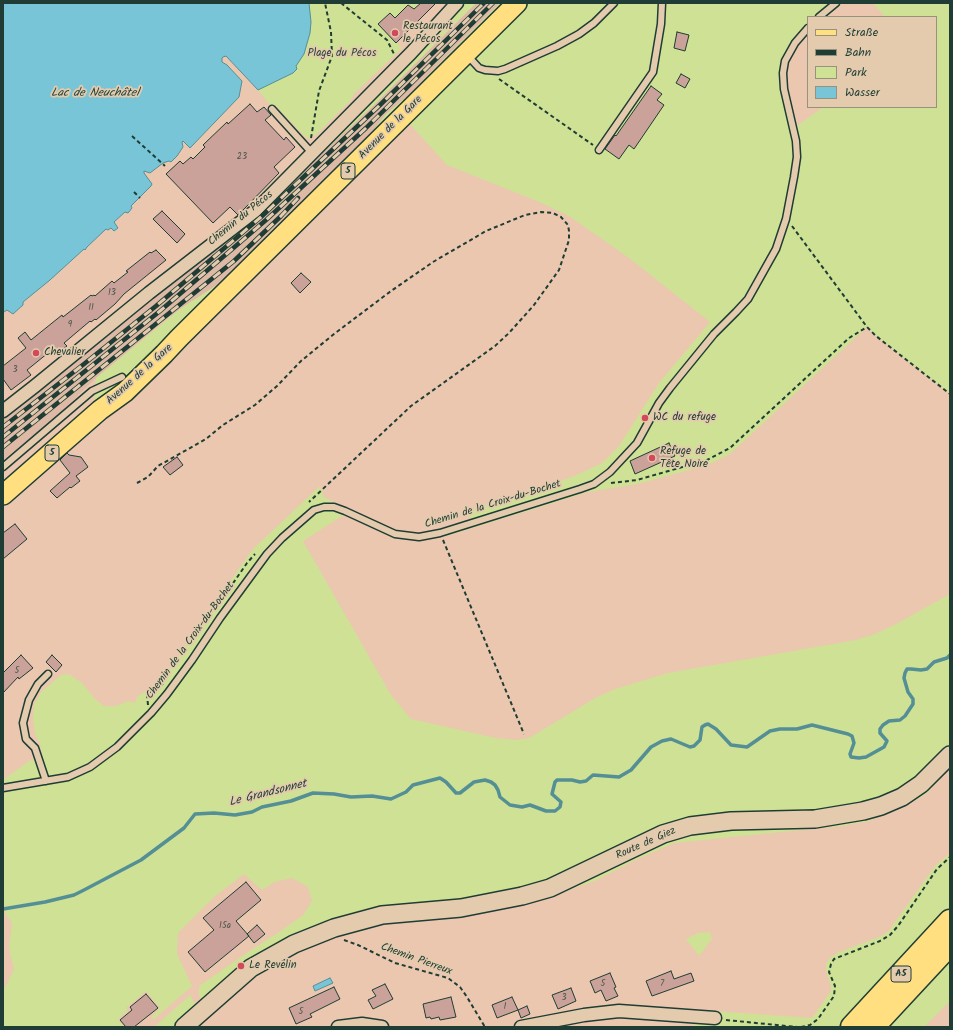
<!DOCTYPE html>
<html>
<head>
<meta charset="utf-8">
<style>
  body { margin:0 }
  #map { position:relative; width:953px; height:1030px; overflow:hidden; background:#ebc7af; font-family:Kalam,sans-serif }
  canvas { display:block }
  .frame { position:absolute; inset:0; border:4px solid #1f3d34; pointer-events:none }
  .legend { position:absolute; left:807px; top:16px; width:130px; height:92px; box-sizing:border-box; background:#e5cbad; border:1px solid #96927d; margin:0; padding:5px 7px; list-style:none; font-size:12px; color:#1f3d34 }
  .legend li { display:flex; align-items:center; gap:8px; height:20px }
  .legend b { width:20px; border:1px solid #96927d }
</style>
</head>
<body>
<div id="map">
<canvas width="953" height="1030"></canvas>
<div class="frame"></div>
<ul class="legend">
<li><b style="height:5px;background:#ffdf80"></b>Straße</li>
<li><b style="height:5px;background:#1f3d34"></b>Bahn</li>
<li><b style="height:11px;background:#cee195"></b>Park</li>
<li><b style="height:11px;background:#78c5d7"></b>Wasser</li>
</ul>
</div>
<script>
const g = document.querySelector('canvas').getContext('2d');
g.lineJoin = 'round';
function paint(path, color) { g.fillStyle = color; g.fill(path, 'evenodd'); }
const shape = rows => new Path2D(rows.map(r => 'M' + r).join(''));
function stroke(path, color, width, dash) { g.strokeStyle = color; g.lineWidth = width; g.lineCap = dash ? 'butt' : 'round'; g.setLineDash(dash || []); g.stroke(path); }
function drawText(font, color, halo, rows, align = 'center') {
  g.font = font + ' Kalam,sans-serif'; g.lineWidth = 3.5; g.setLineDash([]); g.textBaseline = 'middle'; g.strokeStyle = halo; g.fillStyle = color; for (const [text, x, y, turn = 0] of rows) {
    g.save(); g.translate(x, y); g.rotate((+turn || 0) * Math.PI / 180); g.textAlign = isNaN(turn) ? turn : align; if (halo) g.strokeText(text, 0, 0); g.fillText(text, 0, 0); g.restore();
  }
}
const built = shape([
  [476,3,500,3,333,172,220,283,180,309,164,321,96,378,65,408,66,409,3,460,3,419,257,213,376,103]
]);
const green = shape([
  [309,3,421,3,414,9,408,5,401,11,405,15,397,20,390,13,378,24,402,48,354,94,351,100,317,134,307,139,275,105,271,106,258,90,293,73,297,69,296,66,304,54,310,33],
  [466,3,476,3,376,103,276,196],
  [500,3,829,3,833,5,819,17,808,17,808,28,795,43,783,73,793,129,823,107,936,107,936,17,885,17,873,3,950,3,950,394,876,336,867,327,730,454,708,465,638,484,588,492,450,535,421,540,408,540,396,538,345,514,303,541,391,695,411,719,496,738,517,740,529,738,597,697,615,689,668,673,856,640,875,634,898,623,950,594,950,768,927,793,918,799,869,821,841,826,674,843,633,861,595,881,539,900,490,910,331,924,206,1007,199,996,199,986,251,950,282,930,303,915,312,901,308,887,292,878,274,882,262,890,244,874,214,897,178,933,177,954,192,986,154,1019,151,1017,160,1008,146,991,126,1008,128,1011,118,1019,125,1027,3,1027,3,992,14,969,9,948,12,923,5,913,3,903,3,780,29,761,37,759,42,754,40,744,35,734,33,719,34,705,41,692,61,675,69,674,82,683,95,699,104,706,116,706,128,701,135,703,137,697,164,678,216,601,253,549,320,486,324,497,363,517,396,532,421,534,432,532,470,520,469,511,544,487,574,476,602,463,619,446,659,383,710,322,629,258,569,216,537,201,447,165,408,122,301,232,294,224,233,295,94,404,94,403,96,378,180,309,220,283,333,172,366,139,386,114,417,88,427,76],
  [950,853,950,1001,924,1027,693,1027,699,1018,714,1011,812,1018,831,991,831,987,826,970,826,964,830,958,837,953,879,937,888,932,935,866],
  [710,932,712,939,699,956,686,939,698,933],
  [190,995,200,1013,184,1027,154,1027]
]);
const water = shape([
  [3,3,309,3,311,22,310,33,304,54,296,66,297,69,293,73,258,90,226,56,223,57,222,58,222,62,227,65,242,81,239,97,190,148,183,141,182,142,183,147,177,156,171,162,169,161,163,163,150,173,144,171,144,173,152,184,151,186,131,206,132,208,128,213,125,212,114,222,118,228,114,231,111,228,108,230,106,229,87,247,85,250,84,249,50,280,23,302,23,305,13,314,7,310,4,312,3,312,3,3],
  [330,978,333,983,315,991,313,986,330,978]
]);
const stream = shape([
  [3,909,45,902,74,895,84,890,141,860,184,828,195,814,214,813,235,815,252,812,262,807,291,801,313,793,334,794,351,797,372,796,391,799,406,792,413,785,440,778,446,782,456,793,460,793,474,782,485,780,491,782,495,785,498,790,500,797,510,805,522,807,530,805,546,811,555,811,560,807,561,802,552,794,555,782,557,780,572,780,580,782,586,781,593,775,619,777,631,770,651,747,662,741,671,739,690,747,694,746,700,740,702,727,705,725,708,724,716,729,731,745,747,747,770,731,780,729,797,729,812,725,848,734,852,736,854,743,850,754,851,757,859,758,866,757,884,747,887,741,880,733,880,729,883,725,889,721,900,720,905,716,913,704,913,699,908,692,904,678,905,673,907,669,911,669,921,670,927,669,934,662,947,658,950,655]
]);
const building = shape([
  [421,3,436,3,396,43,378,24,390,13,395,18,408,5,414,9,421,3],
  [677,32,689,35,685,51,674,48,677,32],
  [681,74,690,79,685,88,676,83,681,74],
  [651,86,662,94,657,100,664,105,634,149,629,145,619,159,605,149,615,135,616,136,651,86],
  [250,104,257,112,264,107,271,115,265,120,284,140,286,137,295,147,274,167,279,173,245,208,238,215,230,207,213,223,166,174,180,161,183,164,191,157,193,159,205,147,203,145,227,122,228,124,250,104],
  [162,211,185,234,177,243,153,219,162,211],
  [156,250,166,260,124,294,115,304,96,320,95,319,91,322,90,321,64,343,67,346,58,353,56,351,50,355,48,353,27,370,31,375,11,390,3,379,3,366,26,348,18,338,25,332,31,340,62,315,63,317,91,295,92,296,94,295,95,296,112,281,114,283,128,272,126,271,150,252,151,253,156,250],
  [301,273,311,282,300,293,291,283,301,273],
  [669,443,675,456,635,474,630,461,669,443],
  [67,453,69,455,81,457,88,467,76,476,80,481,71,488,70,487,57,498,50,491,70,473,60,460,67,453],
  [177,457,183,465,170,475,163,467,177,457],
  [15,524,27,539,3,559,3,533,15,524],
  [21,655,33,668,19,679,18,677,3,693,3,673,21,655],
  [52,655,62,665,56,672,46,662,52,655],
  [246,882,261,900,236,921,249,936,205,972,188,952,214,930,203,918,246,882],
  [257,925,265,934,254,943,247,934,257,925],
  [671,971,674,979,691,973,694,981,652,996,646,981,671,971],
  [610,973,616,987,614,988,618,996,606,1001,601,990,595,993,590,981,610,973],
  [385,984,393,999,373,1009,368,1000,376,996,372,990,385,984],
  [334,987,340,999,310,1014,312,1017,296,1024,289,1008,334,987],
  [571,988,576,1001,558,1009,552,995,571,988],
  [146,994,158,1008,134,1027,126,1027,120,1020,132,1010,130,1007,146,994],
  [451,997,456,1017,440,1020,439,1017,431,1019,430,1017,426,1018,423,1004,451,997],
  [512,997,518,1010,497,1018,492,1005,512,997],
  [527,1006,530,1014,521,1018,518,1010,527,1006]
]);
const path = shape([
  [341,3,387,40,394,54],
  [499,79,593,145],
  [132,136,165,166],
  [311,138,319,91,332,56,331,32,325,3],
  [134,192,140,198],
  [792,226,867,327,876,336,950,394],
  [137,483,148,477,158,466,206,439,223,425,255,405,277,386,301,361,334,334,391,291,433,262,486,231,525,215,541,212,553,213,561,217,568,225,569,231,569,240,559,270,534,305,509,333,495,346,411,406,309,502],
  [611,483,637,480,707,460,730,448,849,338,867,327],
  [443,540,524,734],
  [229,589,247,563,255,554],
  [148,705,147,695,152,691,163,684],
  [344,940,358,945,395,963,448,978,460,987,467,997,485,1027],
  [726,1020,797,1027],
  [801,1027,810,1025,818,1019,834,996,835,986,829,972,831,964,834,959,880,941,890,935,898,926,937,869,950,857]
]);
const lane = shape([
  [819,17,836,3],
  [467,55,479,68,485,70,498,71,505,69,557,46,579,34,594,23,614,3],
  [272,109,312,153],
  [599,150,653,72,661,24,662,3],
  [3,467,92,391,122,377],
  [46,781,35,748,26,739,23,723,29,700,38,684,48,674],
  [3,788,68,777,90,767,117,747,151,713,167,694,192,660,220,618,267,554,282,538,314,510,324,507,334,507,345,511,395,534,419,537,440,533,580,489,594,484,610,472,637,443,659,403,670,388,714,334,736,312,748,299,776,249,786,219,794,177,797,157,796,141,784,89,783,73,785,61,795,43,808,28]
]);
const street = shape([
  [3,411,35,386,149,293,255,211,411,53,457,3],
  [338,1027,362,1024,382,1027],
  [521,1027,584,1015,619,1011,715,1018]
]);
const secondary = shape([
  [184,1027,251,968,294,944,334,928,382,915,461,908,522,896,550,888,663,834,690,826,731,821,815,819,863,811,881,806,902,797,921,784,950,755]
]);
const primary = shape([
  [3,495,100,410,125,392,164,354,179,338,517,3]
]);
const highway = shape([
  [852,1027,950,921],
  [873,1027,950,944]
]);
const rail = shape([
  [3,427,84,364,156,306,261,217,381,104,484,3],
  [3,437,160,311,266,220,366,128,493,3],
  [3,447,234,261,281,216,298,198]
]);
const markers = [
  [395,33,4,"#d1495b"],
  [36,353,4,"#d1495b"],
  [645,418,4,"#d1495b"],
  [652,458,4,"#d1495b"],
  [241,966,4,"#d1495b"]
];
const numberNames = [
  ["23",242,157],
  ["13",112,293],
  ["11",91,308],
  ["9",70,325],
  ["3",15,370],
  ["5",17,671],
  ["15a",225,926],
  ["5",603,984],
  ["7",662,984],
  ["3",564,998],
  ["1",505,1007],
  ["5",301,1012]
];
const shields = [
  [348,171,14],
  [52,453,14],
  [901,974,20]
];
const shieldNames = [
  ["5",348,171],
  ["5",52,453],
  ["A5",901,974]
];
const poiNames = [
  ["Restaurant",403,27],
  ["le Pécos",403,40],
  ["Chevalier",44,353],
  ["WC du refuge",653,418],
  ["Refuge de",660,452],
  ["Tête Noire",660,465],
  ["Le Revelin",249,966]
];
const parkNames = [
  ["Plage du Pécos",342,54]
];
const streetNames = [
  ["Avenue de la Gare",391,128,-45],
  ["Chemin du Pécos",241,219,-39],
  ["Avenue de la Gare",140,375,-42],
  ["Chemin de la Croix-du-Bochet",493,505,-17],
  ["Chemin de la Croix-du-Bochet",191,641,-54],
  ["Route de Giez",646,844,-24],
  ["Chemin Pierreux",416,960,20]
];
const waterNames = [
  ["Lac de Neuchâtel",95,94],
  ["Le Grandsonnet",268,794,-14]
];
paint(built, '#ddb9a6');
paint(green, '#cee195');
paint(water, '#78c5d7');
stroke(water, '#548f96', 1);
stroke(stream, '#548f96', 3.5);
paint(building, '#caa299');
stroke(building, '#1f3d34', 1);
stroke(lane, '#1f3d34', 9);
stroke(street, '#1f3d34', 15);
stroke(secondary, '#1f3d34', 20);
stroke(primary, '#1f3d34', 22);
stroke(highway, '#1f3d34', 25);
stroke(path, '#1f3d34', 2, [4, 3]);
stroke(lane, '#e5cbad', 6);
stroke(street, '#e5cbad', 12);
stroke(secondary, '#e5cbad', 17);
stroke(primary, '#ffdf80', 19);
stroke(highway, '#ffdf80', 22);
stroke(rail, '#1f3d34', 4.5);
stroke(rail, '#e5cbad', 3, [9]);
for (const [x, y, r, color] of markers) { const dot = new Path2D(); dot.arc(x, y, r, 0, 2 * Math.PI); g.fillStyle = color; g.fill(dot); stroke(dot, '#e5cbad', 1.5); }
drawText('9px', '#4a564d', null, numberNames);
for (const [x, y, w] of shields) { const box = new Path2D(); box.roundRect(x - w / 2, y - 8, w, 16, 3); g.fillStyle = '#e5cbad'; g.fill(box); stroke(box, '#1f3d34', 1); }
drawText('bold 10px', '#1f3d34', null, shieldNames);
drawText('11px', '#1f3d34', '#e5cbad', poiNames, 'left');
drawText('11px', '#284539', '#e5cbad', parkNames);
drawText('11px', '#1f3d34', '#e5cbad', streetNames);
drawText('italic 12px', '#23443c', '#e5cbad', waterNames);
</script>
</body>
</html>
